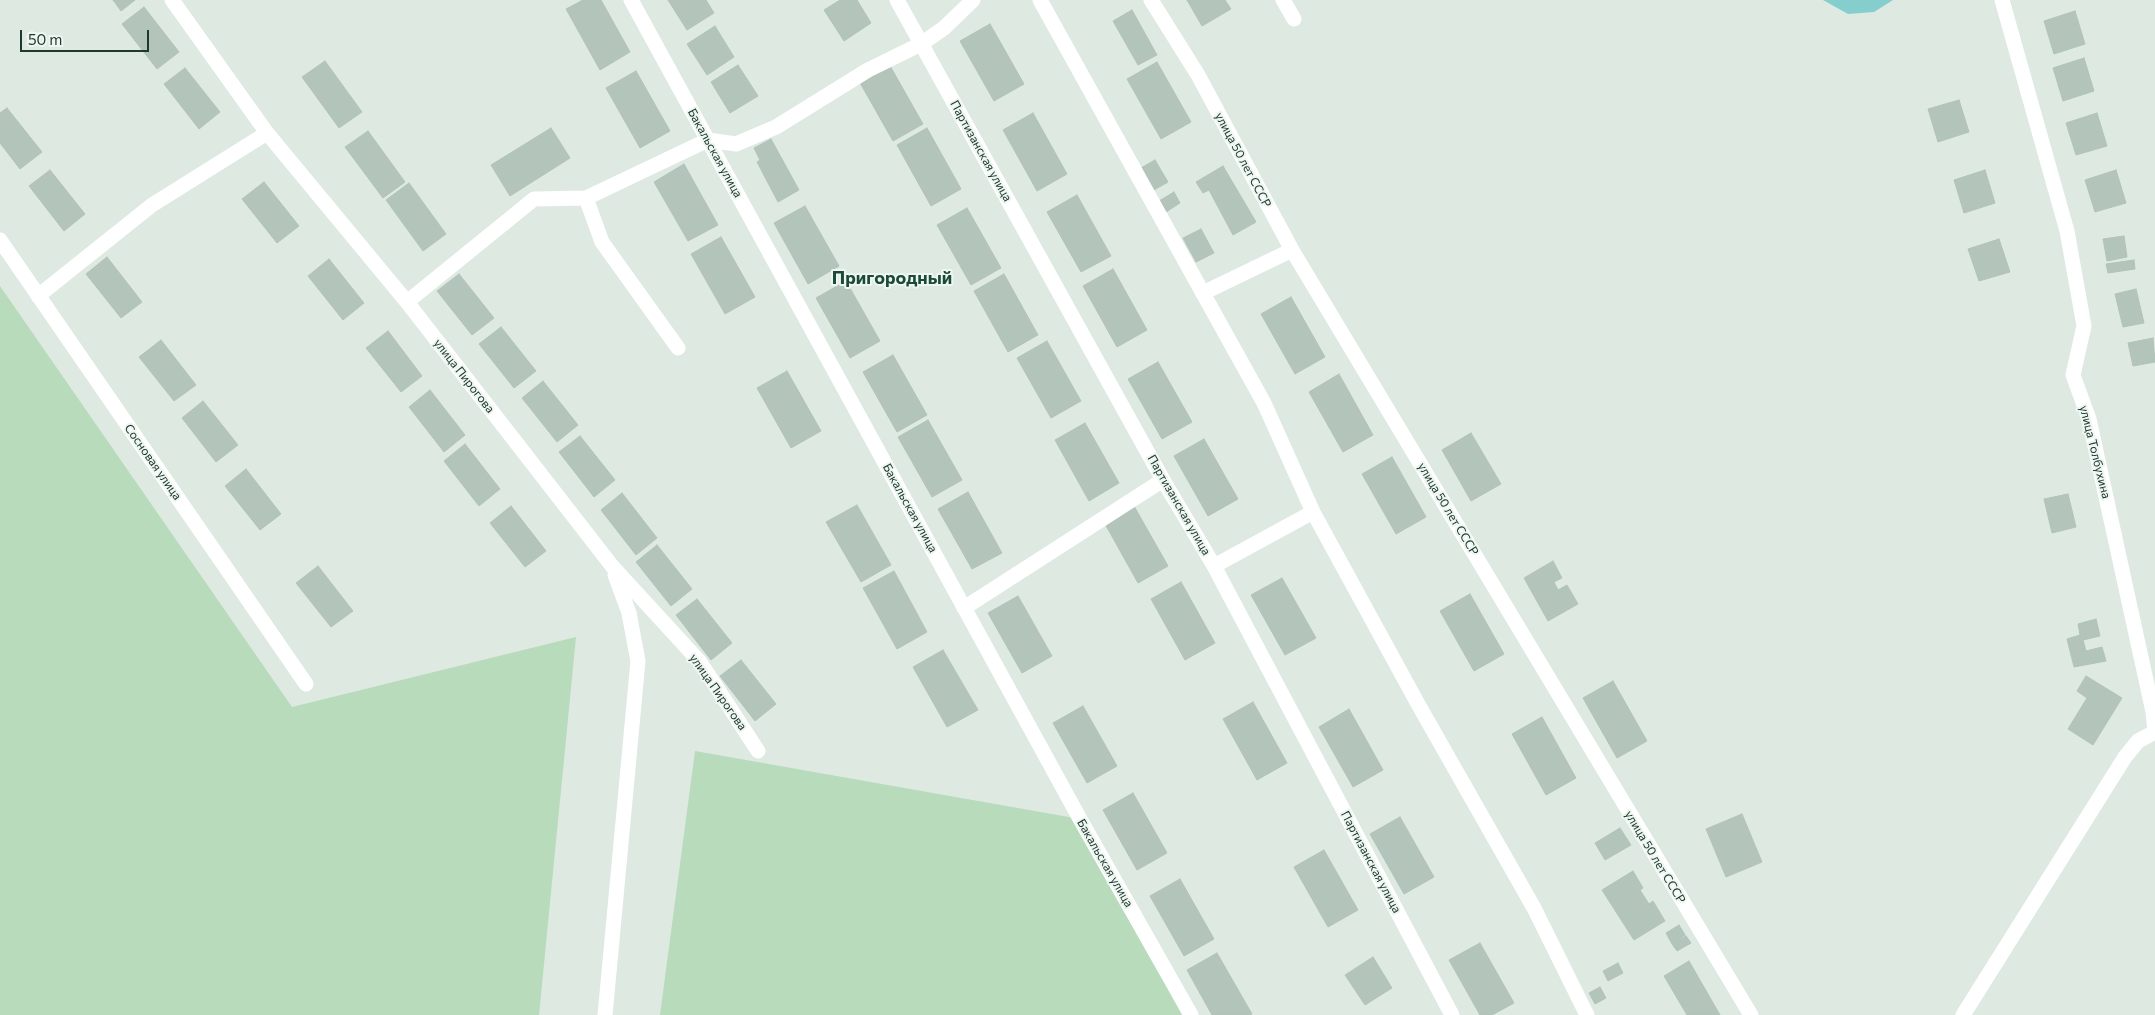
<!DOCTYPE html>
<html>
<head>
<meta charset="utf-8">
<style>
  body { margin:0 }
  #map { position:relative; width:2155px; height:1015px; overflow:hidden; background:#dee9e2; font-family:Commissioner,sans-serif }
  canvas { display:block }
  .scale { position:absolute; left:20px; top:30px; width:129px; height:22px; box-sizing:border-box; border:2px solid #20392e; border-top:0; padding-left:6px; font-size:15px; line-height:18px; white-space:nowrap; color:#20392e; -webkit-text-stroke:4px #eef6f1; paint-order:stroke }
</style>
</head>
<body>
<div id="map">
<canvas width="2155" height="1015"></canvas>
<div class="scale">50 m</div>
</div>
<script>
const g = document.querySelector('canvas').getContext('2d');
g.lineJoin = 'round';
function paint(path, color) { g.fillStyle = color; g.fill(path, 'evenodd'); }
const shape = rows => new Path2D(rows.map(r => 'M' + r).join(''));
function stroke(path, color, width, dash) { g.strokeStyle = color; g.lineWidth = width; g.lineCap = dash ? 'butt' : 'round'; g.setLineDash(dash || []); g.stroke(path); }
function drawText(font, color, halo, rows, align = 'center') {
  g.font = font + ' Commissioner,sans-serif'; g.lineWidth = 4; g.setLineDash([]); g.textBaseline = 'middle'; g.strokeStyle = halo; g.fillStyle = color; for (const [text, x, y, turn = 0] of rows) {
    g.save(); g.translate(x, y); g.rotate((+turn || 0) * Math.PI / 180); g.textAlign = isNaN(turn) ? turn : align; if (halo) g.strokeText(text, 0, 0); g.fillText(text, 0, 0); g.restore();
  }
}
const green = shape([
  [0,286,292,707,576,637,539,1015,0,1015],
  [695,751,1080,819,1182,1015,660,1015]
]);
const water = shape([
  [1823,0,1893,0,1874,12,1848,14]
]);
const building = shape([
  [113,0,135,0,121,11,113,0],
  [583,0,601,0,630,52,600,70,566,9,583,0],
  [668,0,706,0,714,13,687,30,668,0],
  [840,0,857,0,871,23,844,41,824,10,840,0],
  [1187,0,1225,0,1231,9,1202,26,1187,0],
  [144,7,179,52,157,69,122,24,144,7],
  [1132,10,1157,55,1138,65,1113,21,1132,10],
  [2075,11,2085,44,2054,54,2044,21,2075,11],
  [990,24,1024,84,994,101,960,41,990,24],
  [715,26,734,57,707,75,687,44,715,26],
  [2084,58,2094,91,2063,101,2053,68,2084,58],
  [325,61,362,112,339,128,302,77,325,61],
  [1157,62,1191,122,1161,139,1127,79,1157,62],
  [889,64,923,124,893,141,859,81,889,64],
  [738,65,758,96,730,113,711,82,738,65],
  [185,68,220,112,199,129,164,84,185,68],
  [636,71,670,131,640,148,606,88,636,71],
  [1959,100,1969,132,1938,142,1928,109,1959,100],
  [7,108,42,152,20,169,0,143,0,113,7,108],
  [1033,113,1067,174,1037,191,1003,130,1033,113],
  [2097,113,2107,146,2076,155,2066,123,2097,113],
  [551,128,570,158,510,196,491,165,551,128],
  [927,128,961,189,931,206,897,145,927,128],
  [368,131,405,182,383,198,345,147,368,131],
  [771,139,799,190,778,202,757,162,760,160,754,148,771,139],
  [1155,160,1168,182,1154,190,1141,168,1155,160],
  [684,164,718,225,688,241,654,182,684,164],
  [1223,166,1256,222,1233,235,1209,190,1203,193,1196,182,1223,166],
  [50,170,85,214,64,231,29,186,50,170],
  [1985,170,1995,203,1964,213,1954,180,1985,170],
  [2116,170,2126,203,2095,212,2085,180,2116,170],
  [264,182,299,226,277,243,242,199,264,182],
  [409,183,446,234,423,251,386,200,409,183],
  [1174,192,1180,203,1166,212,1159,201,1174,192],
  [1077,195,1111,256,1081,272,1047,212,1077,195],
  [805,206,839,266,808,284,774,223,805,206],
  [967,208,1001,268,971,285,937,225,967,208],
  [1201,229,1214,253,1196,262,1183,238,1201,229],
  [2124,236,2127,257,2107,261,2103,239,2124,236],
  [721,237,755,297,725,314,691,254,721,237],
  [1999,239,2010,272,1979,281,1968,249,1999,239],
  [107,257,142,302,121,318,86,274,107,257],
  [329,259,364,303,343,320,308,276,329,259],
  [2134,260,2135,269,2108,273,2106,264,2134,260],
  [1113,269,1147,330,1117,347,1083,286,1113,269],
  [459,274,494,318,472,335,437,291,459,274],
  [1004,274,1038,335,1008,352,974,291,1004,274],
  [846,281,880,341,850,358,816,298,846,281],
  [2136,289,2144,323,2123,327,2115,294,2136,289],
  [1291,297,1325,357,1295,374,1261,314,1291,297],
  [501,327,536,371,514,388,479,344,501,327],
  [388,331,422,376,401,392,366,348,388,331],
  [2153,338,2155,362,2133,366,2128,343,2153,338],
  [161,340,196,385,174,401,139,357,161,340],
  [1047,341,1081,401,1051,418,1017,358,1047,341],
  [893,355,927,415,897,432,863,372,893,355],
  [1158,362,1192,422,1162,439,1128,379,1158,362],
  [787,371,821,431,791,448,757,388,787,371],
  [1339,374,1373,435,1343,452,1309,392,1339,374],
  [543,381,578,425,557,442,522,398,543,381],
  [430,390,465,435,444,452,409,407,430,390],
  [203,401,238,445,216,462,182,418,203,401],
  [928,420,962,480,932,497,898,437,928,420],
  [1085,423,1119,483,1089,501,1055,440,1085,423],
  [1471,433,1501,484,1471,501,1442,450,1471,433],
  [580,436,615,480,594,497,559,452,580,436],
  [1204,439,1238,499,1208,516,1174,456,1204,439],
  [465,444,500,489,479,506,444,461,465,444],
  [1392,457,1426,517,1396,534,1362,474,1392,457],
  [246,469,281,514,260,530,225,486,246,469],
  [968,492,1002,553,972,569,938,509,968,492],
  [622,493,657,538,636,555,601,510,622,493],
  [2068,494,2076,527,2052,533,2044,499,2068,494],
  [857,505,891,565,861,582,826,522,857,505],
  [511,506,546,551,525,567,490,523,511,506],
  [1134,506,1168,566,1138,583,1104,522,1134,506],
  [657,545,692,589,671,606,636,562,657,545],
  [1553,561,1562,578,1554,582,1558,590,1567,585,1578,604,1548,621,1524,578,1553,561],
  [318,566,353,611,331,627,296,583,318,566],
  [894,571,927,632,897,649,863,588,894,571],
  [1282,578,1316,638,1285,655,1251,595,1282,578],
  [1181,582,1215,643,1185,660,1151,599,1181,582],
  [1470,594,1504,654,1474,671,1440,611,1470,594],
  [1018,596,1052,656,1022,673,988,613,1018,596],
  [697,599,732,643,711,660,676,615,697,599],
  [2096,619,2100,636,2083,640,2086,651,2102,647,2106,661,2074,667,2067,639,2080,635,2078,624,2096,619],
  [943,650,978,710,947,727,913,667,943,650],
  [741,660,776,704,755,721,720,676,741,660],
  [2086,676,2122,698,2093,745,2068,729,2087,698,2077,691,2086,676],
  [1613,681,1647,741,1617,758,1583,698,1613,681],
  [1253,702,1287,763,1257,780,1223,719,1253,702],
  [1083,706,1117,766,1087,783,1053,723,1083,706],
  [1349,709,1383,770,1353,787,1319,727,1349,709],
  [1542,717,1576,778,1546,795,1512,734,1542,717],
  [1133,793,1167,853,1137,870,1103,810,1133,793],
  [1742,814,1762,862,1726,877,1706,829,1742,814],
  [1400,817,1434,877,1404,894,1370,834,1400,817],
  [1620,828,1631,845,1605,860,1595,843,1620,828],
  [1324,850,1358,910,1328,927,1294,867,1324,850],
  [1633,871,1643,888,1640,890,1649,904,1653,901,1665,921,1634,940,1602,890,1633,871],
  [1180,879,1214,939,1184,956,1150,896,1180,879],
  [1679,925,1685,935,1672,944,1666,933,1679,925],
  [1686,936,1691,943,1677,951,1672,944,1686,936],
  [1480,943,1514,1003,1492,1015,1480,1015,1449,960,1480,943],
  [1217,953,1252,1014,1249,1015,1212,1015,1187,970,1217,953],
  [1373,957,1392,988,1365,1005,1345,975,1373,957],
  [1689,961,1720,1015,1687,1015,1664,976,1689,961],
  [1618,963,1623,973,1608,981,1603,971,1618,963],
  [1600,987,1606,998,1595,1004,1589,993,1600,987]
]);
const minor = shape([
  [172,0,267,133,407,302,612,566,700,662,758,751],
  [631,0,1080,819,1191,1015],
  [897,0,1163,480,1214,566,1452,1015],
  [1040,0,1264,403,1313,512,1418,704,1534,908,1587,1015],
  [1151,0,1198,75,1292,250,1751,1015],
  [1283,0,1294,19],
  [586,198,602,242,678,348],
  [0,240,306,684],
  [1203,293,1292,250],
  [38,296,152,205,267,133],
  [407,302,534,199,586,198,708,140,736,144,776,127,868,70,921,44,944,28,973,0],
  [1214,566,1313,512],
  [964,608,1163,480],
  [605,1015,638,661,629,613,615,575],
  [1963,1015,2125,757,2138,741,2155,732,2153,712,2089,419,2073,375,2084,326,2067,231,2002,0]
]);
const streetNames = [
  ["Партизанская улица",981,151,61],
  ["Бакальская улица",715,153,61],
  ["улица 50 лет СССР",1243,160,62],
  ["улица Пирогова",464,376,52],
  ["улица Толбухина",2095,452,76],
  ["Сосновая улица",153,462,55],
  ["Партизанская улица",1179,505,60],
  ["Бакальская улица",910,508,61],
  ["улица 50 лет СССР",1448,509,59],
  ["улица Пирогова",718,692,55],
  ["улица 50 лет СССР",1655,857,59],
  ["Партизанская улица",1371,862,62],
  ["Бакальская улица",1105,863,60]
];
const districtNames = [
  ["Пригородный",892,278]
];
paint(green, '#b7dbbb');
paint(water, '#86cece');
paint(building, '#b3c4bb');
stroke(building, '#b1c3b8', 1);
stroke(minor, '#fff', 15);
drawText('12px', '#20392e', '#eef6f1', streetNames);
drawText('bold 18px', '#1c4a38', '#eef6f1', districtNames);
</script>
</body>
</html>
